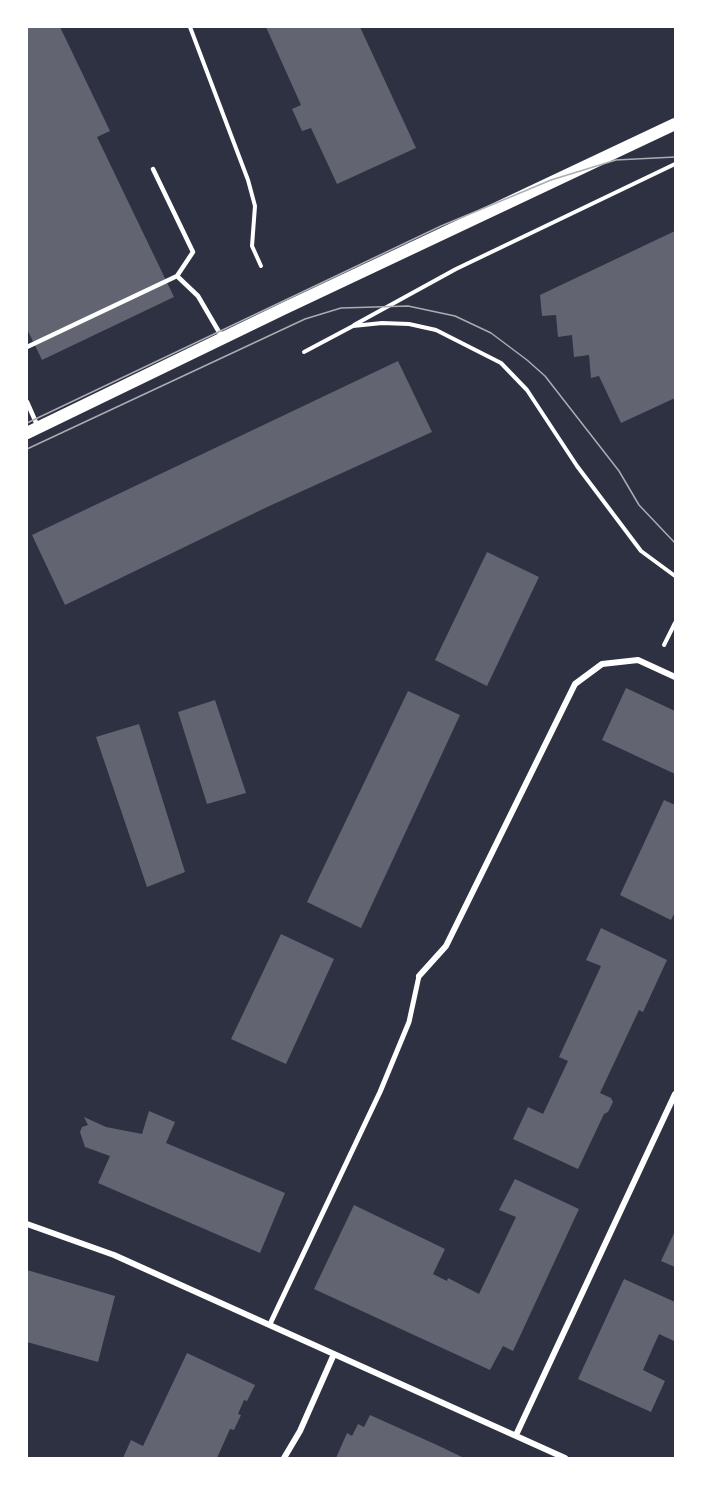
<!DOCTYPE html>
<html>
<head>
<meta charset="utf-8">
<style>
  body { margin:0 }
  #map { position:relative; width:702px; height:1485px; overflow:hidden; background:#2d3142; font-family:"Sofia Sans Condensed",sans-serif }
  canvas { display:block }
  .frame { position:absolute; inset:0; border:28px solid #fff; pointer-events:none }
</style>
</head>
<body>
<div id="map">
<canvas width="702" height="1485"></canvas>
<div class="frame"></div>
</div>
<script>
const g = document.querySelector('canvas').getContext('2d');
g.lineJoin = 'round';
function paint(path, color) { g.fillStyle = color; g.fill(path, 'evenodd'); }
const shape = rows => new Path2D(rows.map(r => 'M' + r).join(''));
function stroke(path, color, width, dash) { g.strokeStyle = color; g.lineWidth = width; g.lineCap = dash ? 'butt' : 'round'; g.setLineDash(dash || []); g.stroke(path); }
const building = shape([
  [27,27,60,27,110,131,97,137,174,297,42,360,27,329],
  [266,27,360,27,416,148,337,184,311,128,302,131,292,109,301,105],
  [675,231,675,398,621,423,599,376,591,378,589,355,574,357,572,335,558,337,556,315,542,316,540,295],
  [398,361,432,432,265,508,65,605,32,535],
  [487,552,539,577,487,686,435,660],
  [626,688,675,711,675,774,602,740],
  [408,691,460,715,361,928,307,902],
  [215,700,246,793,207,804,178,712],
  [139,724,185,872,147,887,96,737],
  [664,800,675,805,675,912,671,920,620,895],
  [601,928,667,960,643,1012,639,1010,600,1093,611,1098,613,1102,608,1112,604,1114,578,1169,513,1139,528,1107,543,1114,568,1061,559,1057,601,966,586,960],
  [281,934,334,959,286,1064,231,1039],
  [149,1111,175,1122,166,1143,285,1193,260,1253,98,1183,110,1156,85,1147,80,1132,82,1127,88,1125,84,1117,106,1127,142,1134],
  [515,1179,579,1209,513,1351,503,1346,490,1370,314,1289,354,1205,445,1249,433,1274,447,1281,448,1278,479,1294,516,1217,499,1210],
  [675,1231,675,1267,661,1261],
  [27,1270,115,1296,98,1362,27,1342],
  [624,1279,675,1302,674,1341,659,1334,643,1370,665,1381,651,1412,578,1379],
  [187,1353,255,1385,247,1401,244,1400,238,1414,241,1415,234,1430,230,1429,217,1458,123,1458,131,1440,143,1446],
  [370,1415,437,1445,464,1458,336,1458,347,1433,352,1436,358,1424,364,1427]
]);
const path = shape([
  [190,27,248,180,255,206,252,246,261,266],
  [354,325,456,269,675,164],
  [304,352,353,326,382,323,409,324,436,330,501,363,527,390,577,466,641,551,675,576],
  [664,645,675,623]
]);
const service = shape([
  [153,169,193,252,177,276],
  [27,347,177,276,198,296,219,332,224,336],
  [27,402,38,427]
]);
const pedestrian = shape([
  [270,1324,380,1092,409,1022,419,976]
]);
const minor = shape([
  [419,976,446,946,575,684,602,664,638,660,675,677],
  [27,1224,114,1255,565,1458],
  [516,1435,675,1094],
  [284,1458,300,1431,334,1354]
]);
const secondary = shape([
  [27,433,283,309,675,124]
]);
const tram = shape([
  [27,423,441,226,551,180,616,160,675,157],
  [27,449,305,319,341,308,408,306,455,316,491,333,527,360,545,376,619,471,639,505,675,543]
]);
paint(building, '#626471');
stroke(path, '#fff', 4);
stroke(service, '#fff', 4.5);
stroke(pedestrian, '#fff', 5);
stroke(minor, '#fff', 6);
stroke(secondary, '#fff', 12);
stroke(tram, '#abadb3', 1.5);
</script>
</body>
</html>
